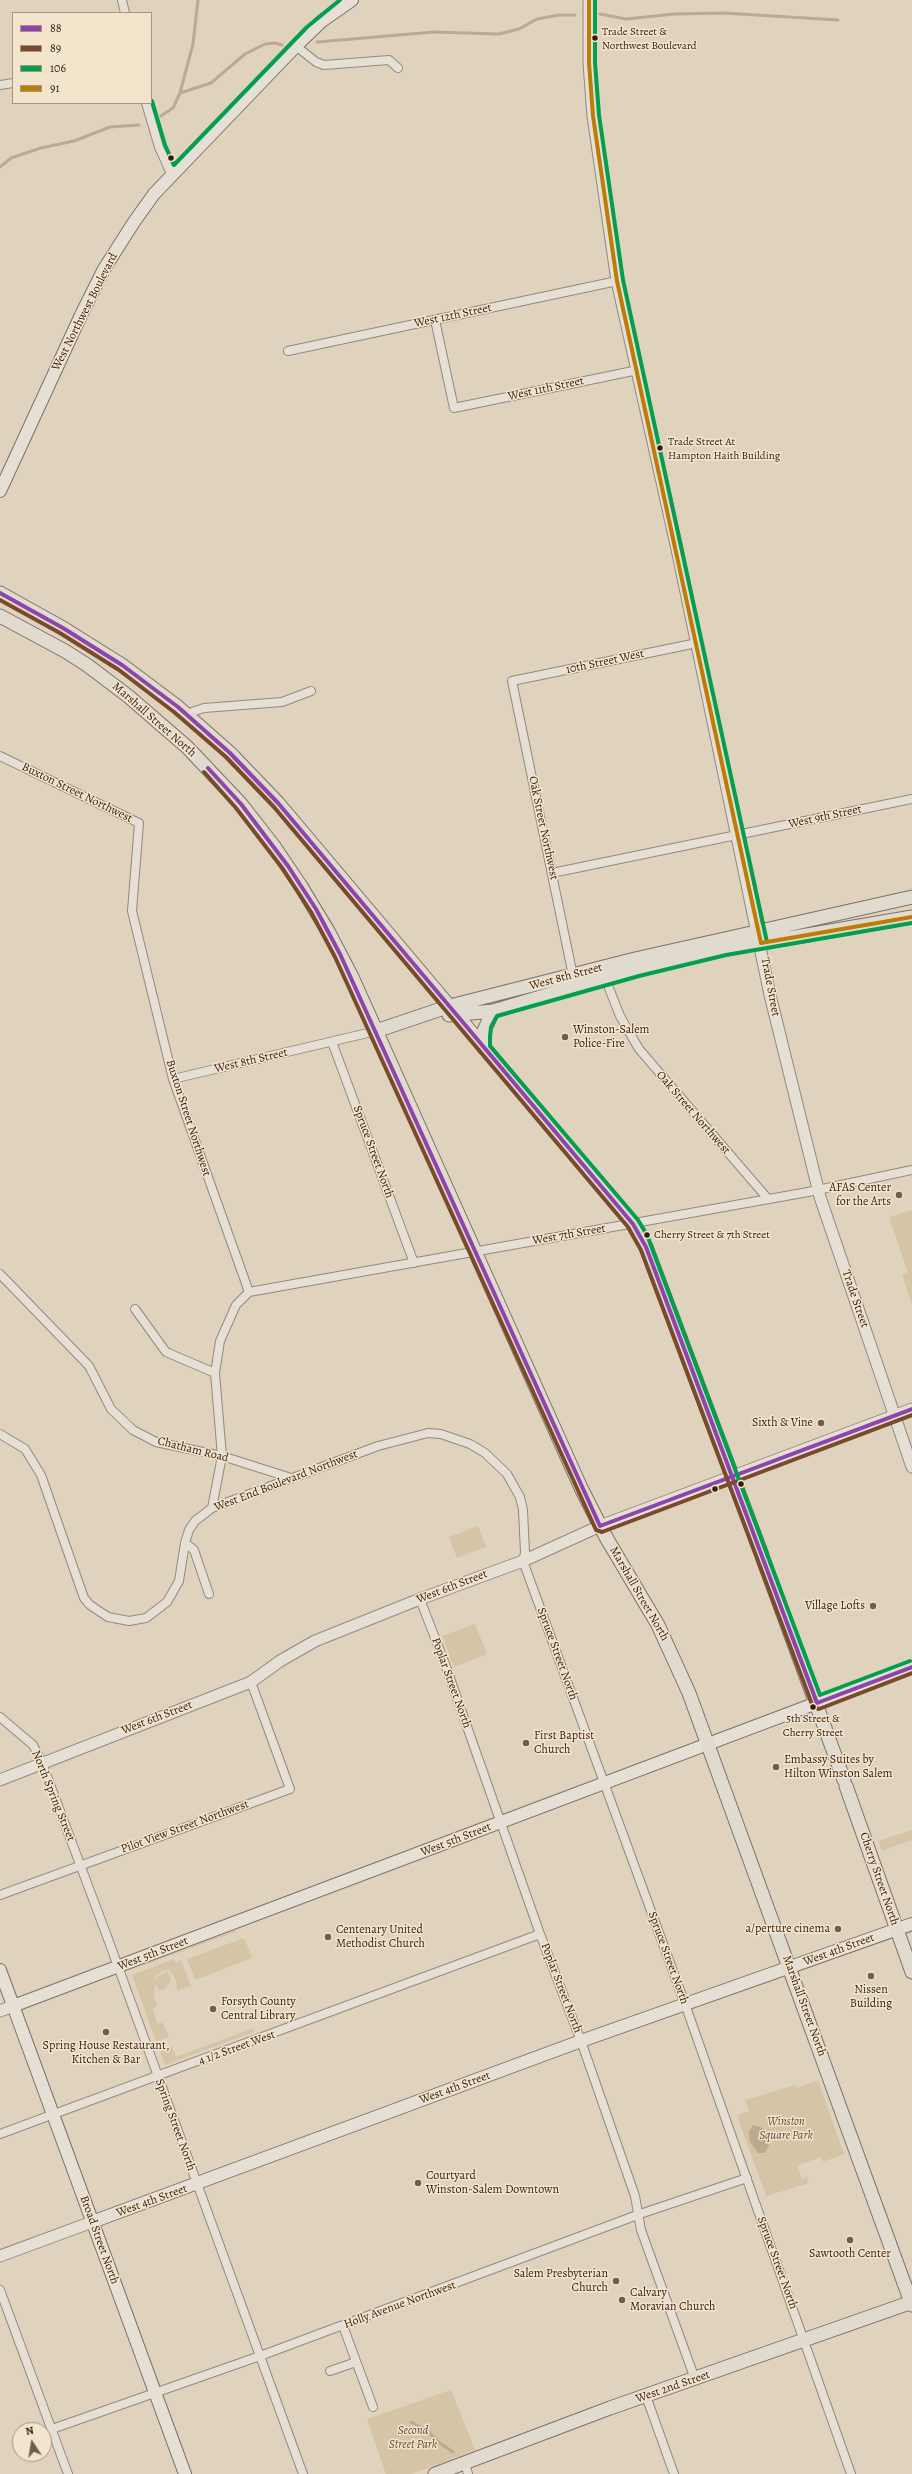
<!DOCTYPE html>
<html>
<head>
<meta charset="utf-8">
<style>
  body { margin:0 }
  #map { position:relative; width:912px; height:2474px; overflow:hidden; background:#dfd3be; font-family:Alegreya,serif }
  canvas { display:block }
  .legend { position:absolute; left:12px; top:12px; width:140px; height:92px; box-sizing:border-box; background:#f3e5cc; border:1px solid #a79582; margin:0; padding:5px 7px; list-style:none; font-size:12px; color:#341c14 }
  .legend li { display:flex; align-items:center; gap:8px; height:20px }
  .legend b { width:20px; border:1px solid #a79582 }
  .north { position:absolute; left:12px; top:2422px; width:40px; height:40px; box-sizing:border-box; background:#f3e5cc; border:1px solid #a79582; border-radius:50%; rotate:348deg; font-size:11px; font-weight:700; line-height:16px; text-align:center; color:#341c14 }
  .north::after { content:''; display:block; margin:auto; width:14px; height:18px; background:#705c50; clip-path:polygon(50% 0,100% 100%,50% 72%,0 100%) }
</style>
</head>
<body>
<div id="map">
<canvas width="912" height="2474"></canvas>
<ul class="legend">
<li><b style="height:5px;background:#8e44ad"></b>88</li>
<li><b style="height:5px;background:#7a4b2a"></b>89</li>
<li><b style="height:5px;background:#039f4e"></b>106</li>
<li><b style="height:5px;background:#bc7d06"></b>91</li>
</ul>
<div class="north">N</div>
</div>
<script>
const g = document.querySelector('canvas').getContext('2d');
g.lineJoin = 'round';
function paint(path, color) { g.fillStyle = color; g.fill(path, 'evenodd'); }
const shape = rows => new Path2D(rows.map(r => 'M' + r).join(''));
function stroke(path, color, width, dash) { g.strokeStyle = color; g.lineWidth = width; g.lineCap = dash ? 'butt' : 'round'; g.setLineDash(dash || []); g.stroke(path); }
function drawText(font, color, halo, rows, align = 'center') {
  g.font = font + ' Alegreya,serif'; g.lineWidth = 3; g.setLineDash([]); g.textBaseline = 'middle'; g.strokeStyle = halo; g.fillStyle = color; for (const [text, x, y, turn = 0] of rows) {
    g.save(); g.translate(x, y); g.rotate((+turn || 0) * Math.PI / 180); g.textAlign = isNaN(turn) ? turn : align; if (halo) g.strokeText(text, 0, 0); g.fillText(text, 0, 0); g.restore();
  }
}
const green = shape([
  [912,1210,912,1305,902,1275,908,1272,889,1217],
  [478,1526,486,1547,457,1558,449,1537],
  [475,1624,487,1654,454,1667,442,1636],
  [912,1830,912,1840,882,1851,878,1841],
  [235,1930,236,1932,130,1970,132,1969],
  [244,1938,252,1958,196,1980,195,1979,187,1959],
  [174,1959,176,1963,181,1960,191,1986,177,1991,176,1980,170,1971,164,1970,156,1975,154,1996,157,2006,153,2008,153,2010,157,2023,163,2023,169,2037,156,2041,132,1975],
  [167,1972,171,1977,169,1985,163,1990,159,1990,155,1984,157,1977],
  [254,2028,254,2032,165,2065,160,2052,172,2047,176,2057],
  [818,2080,844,2154,823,2162,821,2157,797,2166,802,2179,807,2177,809,2183,766,2196,737,2115,749,2111,745,2100,796,2085,797,2088],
  [451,2390,475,2450,412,2474,386,2474,367,2419]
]);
const water = shape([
  [753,2125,763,2128,768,2135,769,2145,765,2153,758,2153,750,2142,749,2132]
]);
const stream = shape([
  [600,14,626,19,674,14,724,13,838,20],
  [317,42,434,32,499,34,519,29,537,19,559,15,575,15],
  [180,93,211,83,245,54,265,44,275,43,282,45],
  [161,116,173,108,180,93,193,44,198,0],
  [0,167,11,158,41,148,74,141,110,127,139,125],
  [411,2422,428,2431,437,2441,453,2452]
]);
const minor = shape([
  [122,0,125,13],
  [296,46,316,62,324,65,389,60,398,68],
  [0,85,13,83],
  [146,103,159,147,172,176],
  [435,320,454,408,638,370],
  [288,351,617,281],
  [186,714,204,708,282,702,311,691],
  [0,756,139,823,132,911,173,1079,249,1292],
  [552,873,912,799],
  [573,976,512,681,697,643],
  [605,978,620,1016,639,1049,768,1199],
  [332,1042,414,1263],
  [173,1079,376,1031],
  [0,1274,89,1366,111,1409,133,1430,156,1442,222,1456,291,1478],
  [249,1292,808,1192,912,1170],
  [135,1309,166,1352,215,1373],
  [0,1434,25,1449,41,1475,84,1598,90,1605,108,1617,129,1621,146,1618,167,1602,179,1581,185,1543,189,1530,195,1521,212,1508,378,1446,428,1433,441,1434,470,1444,485,1453,507,1474,520,1497,523,1510,525,1553,523,1561,685,2004,851,2474],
  [212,1508,222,1456,215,1373,220,1341,236,1305,249,1292],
  [185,1543,194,1550,209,1594],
  [420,1599,445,1664,540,1934,581,2041,635,2196,641,2230,695,2379],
  [0,1717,33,1745,42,1763,108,1939,303,2474],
  [0,1895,290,1789,251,1682],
  [0,2134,540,1934],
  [0,2290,68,2474],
  [343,2326,373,2407],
  [330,2371,356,2362],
  [646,2396,674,2474],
  [52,2429,260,2356,640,2214,747,2178],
  [465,2463,468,2474]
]);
const tertiary = shape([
  [589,0,589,63,593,116,617,281,677,549,770,995,820,1197,912,1467],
  [0,1780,251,1682,280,1661,315,1641,420,1599,523,1561,600,1526,912,1409],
  [0,2011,13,2006],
  [0,2256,92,2222]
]);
const secondary = shape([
  [0,491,81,315,104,269,134,222,154,194,296,46,322,21,352,0],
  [0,1970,185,2474],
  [13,2006,912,1667],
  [92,2222,581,2041,912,1924]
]);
const primary = shape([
  [0,593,63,628,122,665,178,707,230,753,278,803,633,1224,646,1247,762,1555],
  [0,616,65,651,87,665,128,696,187,747,241,804,273,845,302,888,328,931,352,977,581,1488,607,1539,658,1625,689,1693,912,2305],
  [449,1015,493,1011,605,978,725,949,912,917],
  [376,1031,450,1006,635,959,912,897],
  [484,1048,484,1031,493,1011],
  [763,1559,844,1780],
  [846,1786,912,1972],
  [435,2474,610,2408,912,2302]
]);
const bus1 = shape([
  [0,593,63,628,122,665,178,707,230,753,278,803,633,1224,646,1247,817,1703,912,1667],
  [208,768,241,804,288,866,316,909,340,954,600,1526,912,1409]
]);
const bus2 = shape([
  [0,600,60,633,119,670,174,712,226,757,274,807,628,1227,641,1250,813,1707,819,1709,912,1673],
  [204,772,236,808,283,869,311,912,335,957,596,1530,602,1532,912,1415]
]);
const bus3 = shape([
  [595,0,595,63,599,115,623,280,767,942],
  [152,101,165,145,174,165,307,27,340,0],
  [910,1661,820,1695,647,1235,638,1220,490,1046,490,1037,491,1027,497,1016,639,976,726,955,912,923]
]);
const bus4 = shape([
  [589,0,589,63,593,116,617,281,761,943,912,917]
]);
const markers = [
  [595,38,3.5,"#341c14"],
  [171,158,3.5,"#341c14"],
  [660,448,3.5,"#341c14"],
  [565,1037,4,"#705c50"],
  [899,1195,4,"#705c50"],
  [647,1235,3.5,"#341c14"],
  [821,1423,4,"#705c50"],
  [741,1484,3.5,"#341c14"],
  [715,1489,3.5,"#341c14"],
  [873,1606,4,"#705c50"],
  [813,1707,3.5,"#341c14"],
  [526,1743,4,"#705c50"],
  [776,1767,4,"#705c50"],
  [838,1929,4,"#705c50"],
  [328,1937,4,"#705c50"],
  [871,1976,4,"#705c50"],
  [213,2009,4,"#705c50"],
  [106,2032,4,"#705c50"],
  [418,2183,4,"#705c50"],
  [850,2240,4,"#705c50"],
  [616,2281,4,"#705c50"],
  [622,2300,4,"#705c50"]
];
const busNames = [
  ["Trade Street &",602,32],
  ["Northwest Boulevard",602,46],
  ["Trade Street At",668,442],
  ["Hampton Haith Building",668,456],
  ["Cherry Street & 7th Street",654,1235],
  ["5th Street &",813,1719,"center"],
  ["Cherry Street",813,1733,"center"]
];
const streetNames = [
  ["West Northwest Boulevard",85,312,-63],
  ["West 12th Street",453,316,-12],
  ["West 11th Street",546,389,-12],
  ["10th Street West",605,662,-12],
  ["Marshall Street North",154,720,41],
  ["Buxton Street Northwest",77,793,26],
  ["West 9th Street",825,817,-12],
  ["Oak Street Northwest",543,828,78],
  ["West 8th Street",566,977,-15],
  ["Trade Street",770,987,79],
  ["West 8th Street",251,1061,-13],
  ["Oak Street Northwest",693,1113,49],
  ["Buxton Street Northwest",188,1118,72],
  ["Spruce Street North",373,1152,70],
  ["West 7th Street",569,1235,-10],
  ["Trade Street",855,1299,71],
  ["Chatham Road",193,1450,14],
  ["West End Boulevard Northwest",286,1481,-21],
  ["West 6th Street",452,1587,-21],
  ["Marshall Street North",639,1594,60],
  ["Spruce Street North",557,1654,70],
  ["Poplar Street North",451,1683,70],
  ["West 6th Street",157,1718,-21],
  ["North Spring Street",53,1796,68],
  ["Pilot View Street Northwest",185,1827,-20],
  ["West 5th Street",456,1840,-21],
  ["Cherry Street North",879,1879,71],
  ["West 4th Street",839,1950,-20],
  ["West 5th Street",153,1954,-21],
  ["Spruce Street North",668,1958,70],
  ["Poplar Street North",561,1988,69],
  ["Marshall Street North",804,2006,70],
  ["4 1/2 Street West",237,2048,-20],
  ["West 4th Street",455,2088,-20],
  ["Spring Street North",175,2125,70],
  ["West 4th Street",152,2201,-20],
  ["Broad Street North",99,2240,70],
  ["Spruce Street North",777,2263,70],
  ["Holly Avenue Northwest",400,2305,-20],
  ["West 2nd Street",673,2387,-19]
];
const poiNames = [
  ["Winston-Salem",573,1030],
  ["Police-Fire",573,1044],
  ["AFAS Center",891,1188,"right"],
  ["for the Arts",891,1202,"right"],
  ["Sixth & Vine",813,1423,"right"],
  ["Village Lofts",865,1606,"right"],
  ["First Baptist",534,1736],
  ["Church",534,1750],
  ["Embassy Suites by",784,1760],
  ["Hilton Winston Salem",784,1774],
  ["a/perture cinema",830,1929,"right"],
  ["Centenary United",336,1930],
  ["Methodist Church",336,1944],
  ["Nissen",871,1990,"center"],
  ["Building",871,2004,"center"],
  ["Forsyth County",221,2002],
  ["Central Library",221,2016],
  ["Spring House Restaurant,",106,2046,"center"],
  ["Kitchen & Bar",106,2060,"center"],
  ["Courtyard",426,2176],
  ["Winston-Salem Downtown",426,2190],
  ["Sawtooth Center",850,2254,"center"],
  ["Salem Presbyterian",608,2274,"right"],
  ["Church",608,2288,"right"],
  ["Calvary",630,2293],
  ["Moravian Church",630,2307]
];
const parkNames = [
  ["Winston",786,2122],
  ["Square Park",786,2136],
  ["Second",413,2431],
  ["Street Park",413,2445]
];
paint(green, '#d6c4a7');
paint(water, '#bda98f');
stroke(stream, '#bda98f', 3);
stroke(minor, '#93897d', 10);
stroke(tertiary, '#93897d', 13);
stroke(secondary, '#7b7166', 14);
stroke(primary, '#7b7166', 15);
stroke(minor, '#e5dfd5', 8);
stroke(tertiary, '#e5dfd5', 11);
stroke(secondary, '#e5dfd5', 12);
stroke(primary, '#e1dace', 13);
stroke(bus1, '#8e44ad', 4);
stroke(bus2, '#7a4b2a', 4);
stroke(bus3, '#039f4e', 4);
stroke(bus4, '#bc7d06', 4);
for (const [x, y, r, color] of markers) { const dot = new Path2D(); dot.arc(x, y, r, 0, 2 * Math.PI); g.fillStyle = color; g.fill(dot); stroke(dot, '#f3e5cc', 1.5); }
drawText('11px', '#341c14', '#f3e5cc', busNames, 'left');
drawText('12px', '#341c14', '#f3e5cc', streetNames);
drawText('12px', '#341c14', '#f3e5cc', poiNames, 'left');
drawText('italic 12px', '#624a3b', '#f3e5cc', parkNames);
</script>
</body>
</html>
